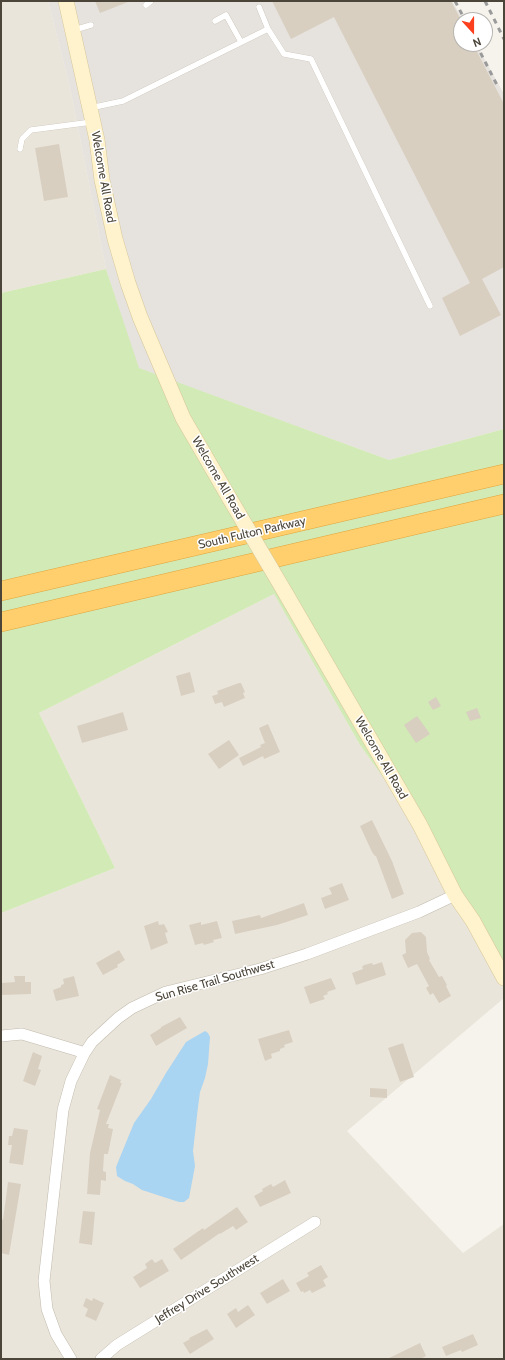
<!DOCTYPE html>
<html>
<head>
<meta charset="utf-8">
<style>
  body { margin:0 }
  #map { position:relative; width:505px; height:1360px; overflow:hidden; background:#f6f3ec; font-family:Cabin,sans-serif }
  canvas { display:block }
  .frame { position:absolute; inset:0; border:2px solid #4b4439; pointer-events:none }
  .north { position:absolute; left:453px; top:12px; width:40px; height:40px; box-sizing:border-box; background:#fff; border:1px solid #b7b4b0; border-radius:50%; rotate:159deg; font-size:11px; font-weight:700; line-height:16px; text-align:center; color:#4b4439 }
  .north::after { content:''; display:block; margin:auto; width:14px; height:18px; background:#fc3f1d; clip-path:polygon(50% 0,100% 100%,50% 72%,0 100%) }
</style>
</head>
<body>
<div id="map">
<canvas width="505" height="1360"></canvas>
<div class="frame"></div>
<div class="north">N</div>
</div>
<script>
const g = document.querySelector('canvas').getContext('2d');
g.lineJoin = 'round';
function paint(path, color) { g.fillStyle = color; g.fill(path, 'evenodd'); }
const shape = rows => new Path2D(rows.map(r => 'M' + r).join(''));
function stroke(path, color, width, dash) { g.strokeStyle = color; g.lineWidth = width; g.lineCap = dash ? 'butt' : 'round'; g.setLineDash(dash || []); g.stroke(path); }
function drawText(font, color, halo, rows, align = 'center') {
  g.font = font + ' Cabin,sans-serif'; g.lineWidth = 3; g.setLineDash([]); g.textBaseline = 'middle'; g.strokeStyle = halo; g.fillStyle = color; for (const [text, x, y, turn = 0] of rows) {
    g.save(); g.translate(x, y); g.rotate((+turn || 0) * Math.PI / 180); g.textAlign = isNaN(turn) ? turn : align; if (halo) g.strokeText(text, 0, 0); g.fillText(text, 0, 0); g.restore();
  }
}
const residential = shape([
  [1,1,48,1,70,88,106,269,1,293],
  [274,594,360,745,403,805,504,975,504,998,347,1131,463,1253,504,1224,504,1359,1,1359,1,913,115,868,39,713]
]);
const industrial = shape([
  [48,1,452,1,463,20,461,20,461,44,476,44,504,94,504,429,389,460,138,368,106,269,70,88]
]);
const green = shape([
  [106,269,139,368,389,460,504,429,504,975,403,805,360,745,274,594,39,713,115,868,1,913,1,293]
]);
const water = shape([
  [205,1031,208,1033,210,1037,208,1064,205,1078,200,1092,198,1107,193,1151,195,1166,189,1198,184,1202,179,1202,142,1190,133,1184,125,1181,117,1176,116,1167,134,1123,151,1099,166,1073,186,1042]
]);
const building = shape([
  [95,1,128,1,128,2,100,13],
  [272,1,451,1,461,20,461,44,473,44,504,104,504,267,482,279,501,315,460,336,442,298,470,283,334,17,291,39],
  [59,144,68,197,44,201,35,148],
  [190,672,195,692,181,696,176,676],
  [239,683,241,683,245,692,243,693,245,698,224,707,222,702,215,704,212,696,218,694,217,691],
  [436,697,441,706,433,710,428,702],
  [477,708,481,718,470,721,466,712],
  [123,712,128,730,82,743,77,726],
  [417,716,430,734,416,743,404,725],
  [268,724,280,752,264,759,263,756,243,766,239,758,261,747,260,745,265,743,259,728],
  [229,740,239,755,219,769,208,754],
  [372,820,392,861,404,894,392,899,376,856,375,856,372,852,360,826],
  [342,883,349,900,325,909,321,898,332,894,329,888],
  [304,903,308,915,277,925,235,934,232,921,260,915,261,918],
  [158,921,159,925,164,924,168,932,165,933,168,943,151,950,144,926],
  [217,921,222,938,213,940,214,942,204,945,203,943,195,945,189,925,201,922,201,925],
  [421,932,426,937,427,952,430,959,429,960,439,977,442,976,447,985,446,986,451,996,439,1003,433,993,430,995,426,988,429,986,417,964,408,968,402,955,406,953,405,940,412,933],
  [119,950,125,960,117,965,118,967,103,975,96,963],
  [382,962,386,975,356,985,352,973,363,969,362,967,364,965,372,963,373,965],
  [14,976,25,976,25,982,31,982,31,994,1,995,1,983,15,982],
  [74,976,79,996,56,1001,53,990,61,987,61,985,64,984,63,979],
  [331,978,336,989,327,992,328,994,323,996,325,999,310,1004,304,987],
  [180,1017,187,1028,156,1046,150,1035,161,1028,161,1027],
  [289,1030,293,1042,284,1045,285,1047,280,1049,280,1051,271,1054,272,1058,265,1061,258,1039],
  [403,1043,414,1077,400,1082,388,1048],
  [33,1052,42,1056,38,1069,41,1070,35,1086,23,1081],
  [110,1075,121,1080,120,1083,122,1083,106,1124,109,1124,108,1128,113,1129,108,1154,104,1154,103,1171,106,1172,106,1181,101,1180,100,1195,87,1194,90,1153,100,1110,97,1109],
  [370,1088,387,1089,387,1098,370,1097],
  [14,1128,28,1130,23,1165,9,1163,12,1145,8,1145,9,1136,12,1136],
  [285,1180,291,1193,260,1207,254,1196,263,1191,262,1189,271,1184,273,1187],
  [8,1182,21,1184,9,1255,1,1253,1,1225,2,1219,3,1220],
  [237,1207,248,1222,236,1230,233,1226,220,1234,220,1233,181,1260,173,1249,203,1228,204,1230],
  [83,1211,95,1212,92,1245,79,1243],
  [152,1259,155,1263,162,1259,169,1271,140,1288,133,1277,147,1268,145,1264],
  [321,1265,328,1277,323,1280,326,1286,312,1293,310,1290,304,1293,303,1291,301,1292,296,1283,309,1276,307,1273],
  [283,1279,290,1291,267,1304,260,1293],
  [86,1298,92,1301,93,1298,104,1303,96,1321,85,1316,88,1309,83,1306],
  [248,1305,255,1315,236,1328,227,1314,236,1308,238,1312],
  [207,1329,214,1339,190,1354,183,1343,190,1339,189,1338],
  [473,1334,478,1345,462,1352,461,1350,446,1356,442,1347],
  [420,1343,426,1356,420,1359,387,1359]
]);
const lane = shape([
  [146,5,151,1],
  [259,7,268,29,284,54,311,59,430,306],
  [215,21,226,15,241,42],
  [74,30,91,25],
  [90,108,123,101,268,29],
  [20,149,22,139,31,130,92,122]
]);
const street = shape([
  [1,1036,22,1034,79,1051,84,1054],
  [71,1359,56,1334,47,1309,44,1281,63,1110,71,1081,84,1054,92,1042,118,1018,132,1008,166,992,260,969,307,954,419,912,455,895],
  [101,1359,117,1345,315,1222]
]);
const secondary = shape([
  [66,1,97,140,102,180,115,239,128,283,140,317,183,418,230,499],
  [286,594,420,825,455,895,473,921,504,978]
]);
const highway = shape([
  [1,591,504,474],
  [1,622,504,504]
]);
const rail = shape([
  [455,1,465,20],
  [485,1,504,39],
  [476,44,497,85]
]);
const secondaryBridge = shape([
  [230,499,286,594]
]);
const streetNames = [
  ["Welcome All Road",103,177,80],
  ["Welcome All Road",218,478,60],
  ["South Fulton Parkway",252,533,-13],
  ["Welcome All Road",381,758,60],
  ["Sun Rise Trail Southwest",215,981,-16],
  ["Jeffrey Drive Southwest",207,1289,-32]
];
paint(residential, '#eae5da');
paint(industrial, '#e6e2dd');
paint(green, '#d2eab5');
paint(water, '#a9d4f2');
paint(building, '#d8cfc1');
stroke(lane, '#c2bbae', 6);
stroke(street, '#c2bbae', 12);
stroke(secondary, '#d6c79b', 16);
stroke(highway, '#e0a43c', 20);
stroke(lane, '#fff', 5.5);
stroke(street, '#fff', 11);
stroke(secondary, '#fff3cd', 15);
stroke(highway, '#ffcf6e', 19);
stroke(rail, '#9a9a9a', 3, [5, 5]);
stroke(secondaryBridge, '#d6c79b', 16, []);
stroke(secondaryBridge, '#fff3cd', 15);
drawText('12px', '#4b4439', '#fff', streetNames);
</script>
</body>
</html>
